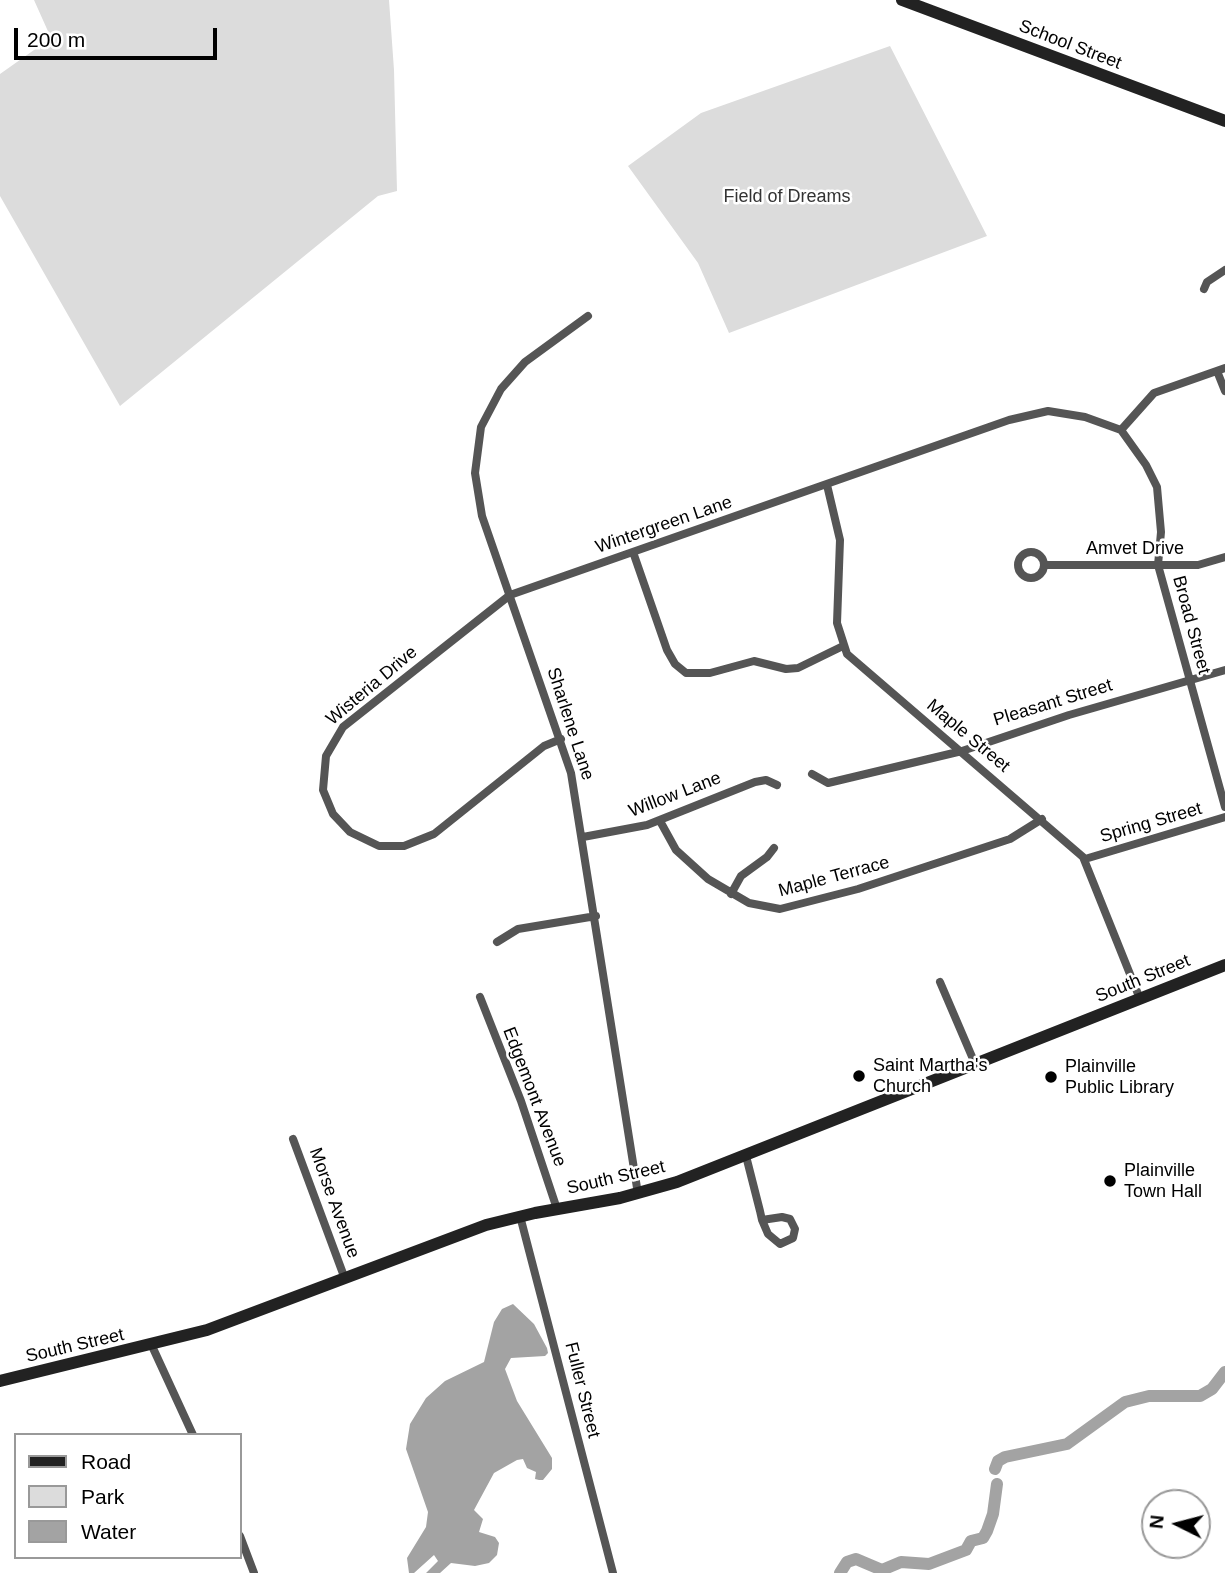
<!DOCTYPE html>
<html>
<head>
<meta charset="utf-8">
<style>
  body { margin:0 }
  #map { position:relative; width:1225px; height:1573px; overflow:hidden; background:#fff; font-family:Helvetica,sans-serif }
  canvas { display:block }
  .legend { position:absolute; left:14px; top:1433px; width:228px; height:126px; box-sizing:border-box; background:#fff; border:2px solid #999; margin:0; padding:9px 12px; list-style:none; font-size:21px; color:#000 }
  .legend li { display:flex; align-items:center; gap:14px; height:35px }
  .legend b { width:35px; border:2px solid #999 }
  .north { position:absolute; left:1141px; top:1489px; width:70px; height:70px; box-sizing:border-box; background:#fff; border:2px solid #999; border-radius:50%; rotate:276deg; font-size:19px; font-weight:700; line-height:28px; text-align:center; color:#000 }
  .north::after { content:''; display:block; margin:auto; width:24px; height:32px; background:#000; clip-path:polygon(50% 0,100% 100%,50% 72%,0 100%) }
  .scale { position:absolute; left:14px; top:28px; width:203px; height:32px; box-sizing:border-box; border:4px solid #000; border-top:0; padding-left:9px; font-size:21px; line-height:24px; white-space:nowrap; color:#000; -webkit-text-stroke:5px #fff; paint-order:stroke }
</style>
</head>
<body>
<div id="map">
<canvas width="1225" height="1573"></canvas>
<ul class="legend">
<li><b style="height:9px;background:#222"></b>Road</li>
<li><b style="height:19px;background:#dcdcdc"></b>Park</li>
<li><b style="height:19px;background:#a3a3a3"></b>Water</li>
</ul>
<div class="north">N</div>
<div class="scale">200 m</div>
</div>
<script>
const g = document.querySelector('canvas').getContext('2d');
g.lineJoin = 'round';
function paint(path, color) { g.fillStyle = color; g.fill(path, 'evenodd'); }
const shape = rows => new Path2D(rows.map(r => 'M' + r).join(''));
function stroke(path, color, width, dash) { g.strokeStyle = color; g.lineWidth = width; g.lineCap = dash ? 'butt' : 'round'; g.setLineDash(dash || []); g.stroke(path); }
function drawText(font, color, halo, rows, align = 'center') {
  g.font = font + ' Helvetica,sans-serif'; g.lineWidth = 5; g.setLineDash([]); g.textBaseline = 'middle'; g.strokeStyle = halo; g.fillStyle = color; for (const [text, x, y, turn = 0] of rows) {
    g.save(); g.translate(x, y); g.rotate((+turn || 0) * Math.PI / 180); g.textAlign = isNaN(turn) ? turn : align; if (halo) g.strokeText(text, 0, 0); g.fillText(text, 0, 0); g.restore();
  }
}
const green = shape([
  [34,0,389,0,394,70,397,191,378,196,120,406,0,196,0,74,51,38],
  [890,46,987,236,729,333,698,263,628,166,701,113]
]);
const water = shape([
  [513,1304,534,1324,547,1348,548,1353,545,1356,511,1358,505,1369,517,1401,552,1458,552,1469,543,1480,539,1480,535,1479,536,1472,527,1468,523,1459,517,1460,494,1473,474,1510,483,1519,479,1532,495,1537,499,1543,497,1555,489,1563,475,1566,451,1563,440,1573,426,1573,438,1561,434,1555,414,1573,409,1573,407,1558,426,1527,428,1512,406,1449,410,1424,426,1398,445,1381,484,1362,494,1322,502,1309]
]);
const river = shape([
  [995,1469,998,1461,1005,1457,1067,1444,1125,1402,1149,1396,1200,1396,1212,1389,1225,1372],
  [840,1573,847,1562,856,1559,882,1570,901,1562,929,1564,966,1550,971,1541,983,1538,987,1531,993,1514,997,1484]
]);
const street = shape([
  [1204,289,1207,282,1225,270],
  [588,316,525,362,501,389,481,427,475,473,482,516,571,773,638,1194],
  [1217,371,1225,391],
  [1121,430,1154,393,1225,368],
  [827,485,840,540,837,623,847,654,1083,857,1140,999],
  '1018 565a13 13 0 1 1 26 0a13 13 0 1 1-26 0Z',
  [633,552,667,650,675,664,686,673,710,673,754,661,786,669,798,668,843,646],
  [1045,565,1198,565,1225,557],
  [561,739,544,746,434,834,404,846,379,846,350,832,333,814,323,790,326,756,343,727,510,595,1009,420,1048,411,1085,417,1121,430,1146,465,1157,487,1161,532,1158,565,1225,807],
  [812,774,828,783,962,751,1069,715,1225,670],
  [660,821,676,850,708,879,749,903,780,909,858,889,1010,839,1042,819],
  [583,837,647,825,755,782,766,780,777,785],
  [1085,859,1225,817],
  [731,894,741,876,767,857,774,848],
  [497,942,518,929,596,916],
  [940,982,976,1066],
  [480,997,521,1101,557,1209],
  [293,1139,345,1279],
  [746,1156,760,1211,762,1220,768,1234,780,1244,793,1238,795,1229,790,1219,782,1217,762,1220],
  [520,1216,613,1573],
  [152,1346,193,1435],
  [240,1536,254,1573]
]);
const secondary = shape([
  [902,0,1225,121],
  [0,1381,207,1330,486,1225,535,1213,620,1198,677,1182,1225,965]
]);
const markers = [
  [859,1076,7,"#000"],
  [1051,1077,7,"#000"],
  [1110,1181,7,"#000"]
];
const streetNames = [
  ["School Street",1070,45,21],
  ["Wintergreen Lane",664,525,-19],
  ["Amvet Drive",1135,549],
  ["Broad Street",1191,625,75],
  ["Wisteria Drive",372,686,-40],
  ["Pleasant Street",1053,703,-17],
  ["Sharlene Lane",570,724,72],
  ["Maple Street",968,736,40],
  ["Willow Lane",675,795,-21],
  ["Spring Street",1151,823,-16],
  ["Maple Terrace",834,877,-15],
  ["South Street",1143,979,-22],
  ["Edgemont Avenue",534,1097,69],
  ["South Street",616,1178,-13],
  ["Morse Avenue",334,1203,70],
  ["South Street",75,1346,-13],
  ["Fuller Street",582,1390,76]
];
const parkNames = [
  ["Field of Dreams",787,197]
];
const poiNames = [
  ["Saint Martha's",873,1066],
  ["Church",873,1087],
  ["Plainville",1065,1067],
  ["Public Library",1065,1088],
  ["Plainville",1124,1171],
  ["Town Hall",1124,1192]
];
paint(green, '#dcdcdc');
paint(water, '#a3a3a3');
stroke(river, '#a3a3a3', 12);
stroke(street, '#555', 8);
stroke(secondary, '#222', 12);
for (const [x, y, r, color] of markers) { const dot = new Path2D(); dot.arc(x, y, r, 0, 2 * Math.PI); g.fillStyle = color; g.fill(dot); stroke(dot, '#fff', 2.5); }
drawText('18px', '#000', '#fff', streetNames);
drawText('18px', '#333', '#fff', parkNames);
drawText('18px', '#000', '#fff', poiNames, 'left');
</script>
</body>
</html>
